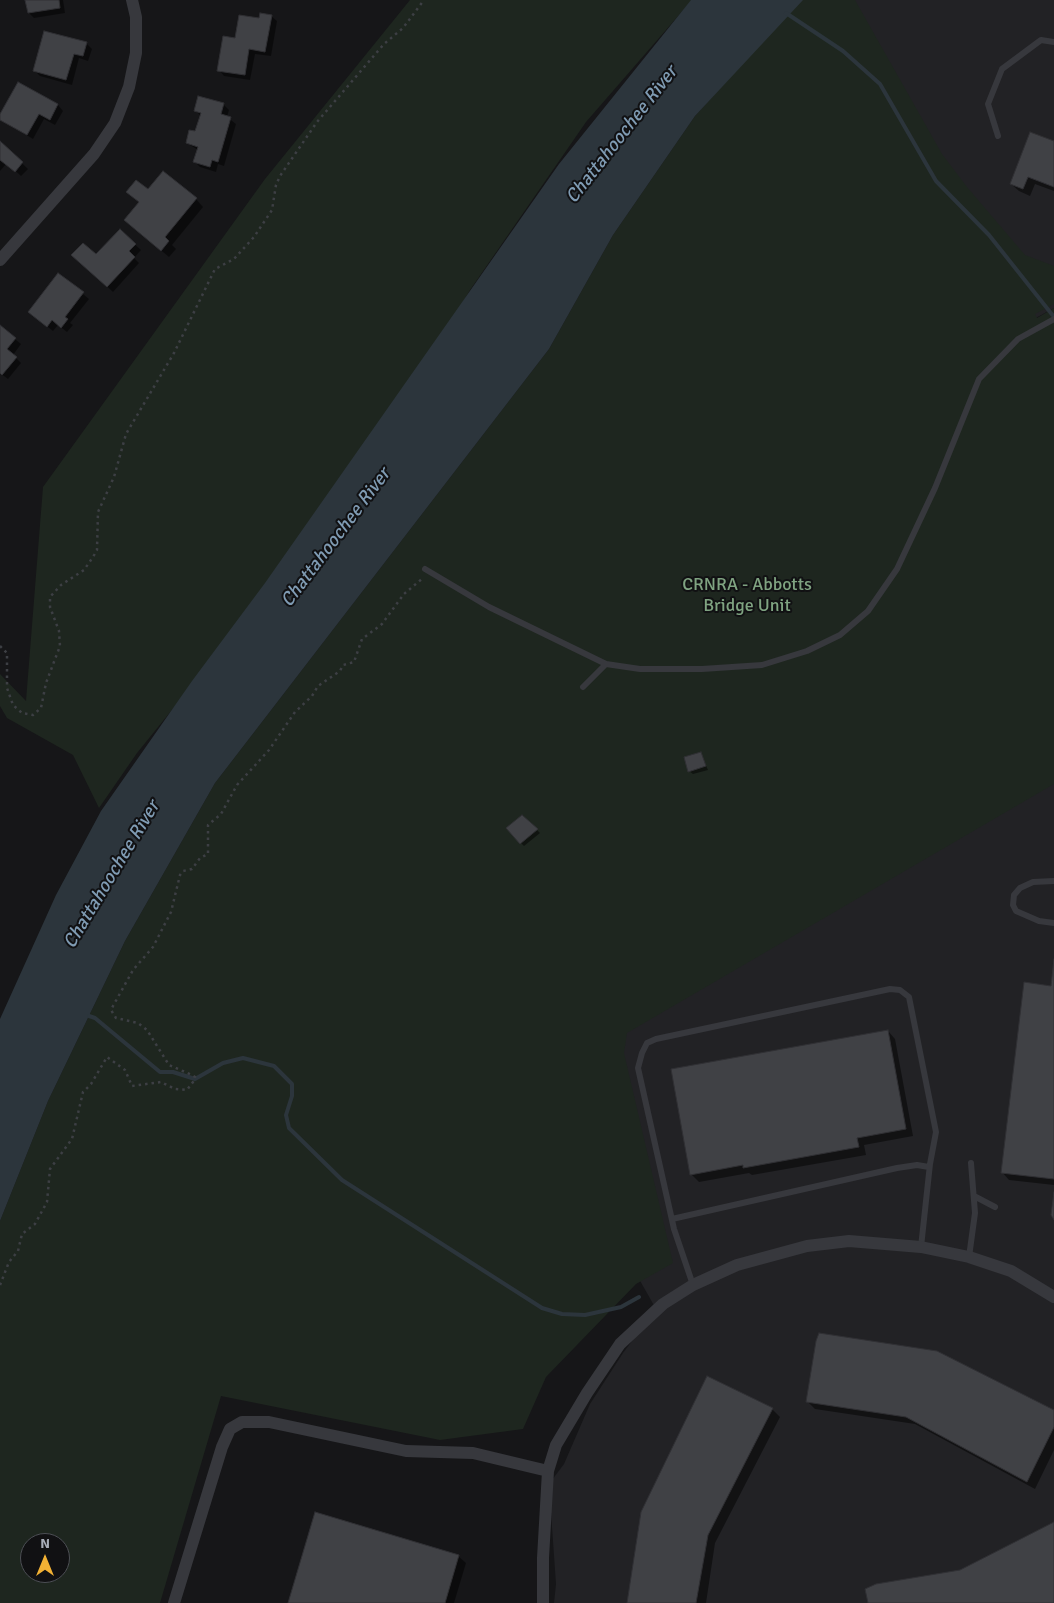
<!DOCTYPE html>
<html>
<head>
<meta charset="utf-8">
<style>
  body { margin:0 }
  #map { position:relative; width:1054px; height:1603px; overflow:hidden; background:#161618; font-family:Signika,sans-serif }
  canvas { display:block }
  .north { position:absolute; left:20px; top:1533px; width:50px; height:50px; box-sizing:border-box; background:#111113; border:1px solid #4d4f55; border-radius:50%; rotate:0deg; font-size:14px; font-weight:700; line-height:20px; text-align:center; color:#a8adb8 }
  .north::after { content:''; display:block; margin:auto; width:18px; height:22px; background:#f2b134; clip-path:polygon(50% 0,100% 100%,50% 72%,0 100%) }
</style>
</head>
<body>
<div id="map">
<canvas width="1054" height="1603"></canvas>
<div class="north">N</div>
</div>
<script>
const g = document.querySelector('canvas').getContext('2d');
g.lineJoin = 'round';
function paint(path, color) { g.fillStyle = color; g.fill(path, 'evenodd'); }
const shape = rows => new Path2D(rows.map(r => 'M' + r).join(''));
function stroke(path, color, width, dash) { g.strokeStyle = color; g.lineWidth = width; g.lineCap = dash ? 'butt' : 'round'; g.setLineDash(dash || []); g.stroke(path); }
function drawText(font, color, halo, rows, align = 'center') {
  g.font = font + ' Signika,sans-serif'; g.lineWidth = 4; g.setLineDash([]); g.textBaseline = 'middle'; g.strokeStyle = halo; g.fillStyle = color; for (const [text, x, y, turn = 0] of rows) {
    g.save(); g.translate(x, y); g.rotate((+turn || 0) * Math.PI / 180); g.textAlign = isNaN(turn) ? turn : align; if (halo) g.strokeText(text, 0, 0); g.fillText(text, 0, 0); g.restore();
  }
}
const built = shape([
  [854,0,1054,0,1054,308,1034,319],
  [1054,767,1054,1603,554,1603,556,1584,549,1484,564,1464,590,1404,623,1353,656,1309,527,1081]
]);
const green = shape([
  [410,0,692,0,586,122,470,290,359,479,137,753,99,808,73,755,7,718,0,706,0,674,26,701,43,487,265,179],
  [800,0,855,0,942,154,967,187,1025,255,1054,266,1054,304,1035,314,1037,318,1054,308,1054,784,627,1033,624,1053,673,1263,636,1284,546,1377,523,1429,440,1440,221,1396,160,1603,0,1603,0,1221,48,1101,125,941,215,783,549,349,613,235,695,116],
  [30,1543,60,1543,60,1573,30,1573]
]);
const water = shape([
  [691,0,803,0,695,116,613,235,549,349,215,783,125,941,48,1101,0,1221,0,1019,56,895,101,811,192,681,265,583,559,164]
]);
const shadow = shape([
  [27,0,63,0,65,13,34,18,29,13],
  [271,16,277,21,271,56,255,54,250,80,224,76,219,70,260,20],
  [86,43,92,49,88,61,79,58,72,85,40,76,34,70],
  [19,84,58,105,63,111,55,125,44,119,33,139,0,119],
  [223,104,229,110,227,117,236,124,224,166,218,164,216,172,200,167,195,162,198,150,187,143,196,133,201,116,195,110],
  [0,142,28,169,21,176,7,163,0,171],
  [1054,142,1054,191,1035,184,1030,196,1019,191,1011,184],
  [148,191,196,199,203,207,172,245,176,249,169,257,133,227,140,203,135,199],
  [120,231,141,250,134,258,139,263,113,292,79,260,96,256],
  [59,274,89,299,70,323,73,325,67,332,58,325,53,331,29,312],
  [0,327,21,344,13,355,21,363,8,379,0,373],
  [700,753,708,770,693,774,689,771],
  [537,830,540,833,524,846,521,843],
  [1054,969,1054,1185,1009,1180,1002,1172,1052,987],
  [888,1031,895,1039,913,1136,864,1145,866,1155,752,1175,749,1173,699,1182,691,1174],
  [808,1402,1054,1412,1054,1450,1035,1489,915,1424,815,1409],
  [772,1409,780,1417,715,1543,706,1603,628,1603],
  [458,1556,466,1563,454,1603,289,1603]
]);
const stream = shape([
  [786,13,843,51,880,84,936,181,989,235,1054,317],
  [89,1016,95,1018,160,1072,173,1072,195,1079,223,1063,243,1058,274,1066,292,1084,292,1096,286,1115,289,1128,342,1180,542,1308,562,1314,585,1315,621,1307,639,1297]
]);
const building = shape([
  [25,0,59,0,60,8,28,13,25,0],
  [260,13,272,15,265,52,249,49,245,75,217,71,223,36,235,38,239,15,259,18,260,13],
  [44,31,87,42,83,56,74,54,66,80,33,71,44,31],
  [18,82,58,104,50,120,39,114,27,135,0,120,0,114,18,82],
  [198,96,224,103,221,114,231,117,218,162,212,160,210,167,193,162,198,147,186,143,189,130,195,131,201,113,194,111,198,96],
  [1030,132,1054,141,1054,187,1028,177,1023,189,1010,184,1030,132],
  [0,141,23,162,15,172,0,160,0,141],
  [163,171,197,198,165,237,169,241,161,251,124,220,139,202,126,192,136,180,148,189,163,171],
  [120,229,136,244,129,251,135,257,107,287,71,255,83,243,96,254,120,229],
  [58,273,84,292,65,317,68,319,61,328,52,320,47,327,28,312,58,273],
  [0,325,16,338,7,349,17,357,2,375,0,373,0,325],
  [701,752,706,766,688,772,684,757,701,752],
  [522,815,538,829,520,844,506,828,522,815],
  [1054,959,1054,1179,1001,1173,1024,982,1051,986,1054,959],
  [888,1030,906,1129,857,1138,859,1147,743,1168,743,1165,690,1175,671,1069,888,1030],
  [1054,1192,1054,1220,1051,1215,1054,1192],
  [819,1333,937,1351,1054,1410,1054,1427,1027,1482,906,1417,806,1402,816,1341,819,1333],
  [707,1376,773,1408,708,1535,696,1603,627,1603,641,1512,707,1376],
  [315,1512,459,1555,445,1603,288,1603,315,1512],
  [1054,1522,1054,1603,868,1603,865,1589,876,1584,960,1570,1054,1522]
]);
const path = shape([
  [0,646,7,653,7,688,13,705,22,713,33,715,41,708,46,683,60,646,59,631,50,607,50,597,61,585,84,570,93,557,97,550,98,512,114,477,126,434,174,353,215,269,234,259,254,237,272,210,276,185,280,176,317,122,384,44,403,28,424,0],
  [0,1285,9,1262,18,1251,22,1234,35,1224,47,1202,50,1169,72,1139,83,1092,91,1084,107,1057,125,1070,132,1086,161,1082,175,1089,187,1090,193,1082,195,1077,192,1075,169,1065,147,1030,138,1023,116,1018,111,1010,113,1006,133,970,153,947,171,912,180,875,183,871,192,869,200,858,208,854,208,825,221,814,237,785,269,750,295,712,312,696,318,686,340,671,343,665,354,662,362,639,382,624,404,594,423,578]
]);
const lane = shape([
  [998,136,988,104,1002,69,1041,40,1054,42],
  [425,569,489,607,606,664,640,669,702,669,762,665,807,651,840,635,868,611,897,569,935,488,979,379,1018,339,1054,319],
  [583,687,606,664],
  [1054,881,1033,882,1020,888,1014,895,1013,905,1016,911,1039,921,1054,923],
  [974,1196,995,1207],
  [672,1219,897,1168,917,1165,929,1167],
  [969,1257,975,1213,971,1163],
  [693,1285,674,1229,638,1068,642,1053,647,1043,656,1039,890,989,900,990,909,997,936,1132,930,1164,921,1247]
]);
const street = shape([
  [0,260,94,154,115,123,129,87,136,53,136,17,132,0],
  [174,1603,222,1447,230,1429,242,1422,269,1422,406,1451,473,1453,548,1471],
  [543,1603,543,1558,548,1471,556,1445,587,1393,620,1344,663,1304,693,1285,737,1265,807,1246,849,1241,921,1247,969,1257,1011,1271,1054,1297]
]);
const parkNames = [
  ["CRNRA - Abbotts",747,585],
  ["Bridge Unit",747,606]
];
const waterNames = [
  ["Chattahoochee River",622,135,-52],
  ["Chattahoochee River",336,538,-53],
  ["Chattahoochee River",112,875,-59]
];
paint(built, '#222225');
paint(green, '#1e261f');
paint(water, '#2c353c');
paint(shadow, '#0007');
stroke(stream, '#2c353c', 4);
paint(building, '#404145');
stroke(building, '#303034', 1);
stroke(path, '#3d3f44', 2.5, [2.5, 4]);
stroke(lane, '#37383d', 6);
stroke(street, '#37383d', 12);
drawText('18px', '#7fa381', '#111113', parkNames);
drawText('italic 19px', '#7f9bb3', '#111113', waterNames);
</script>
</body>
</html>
